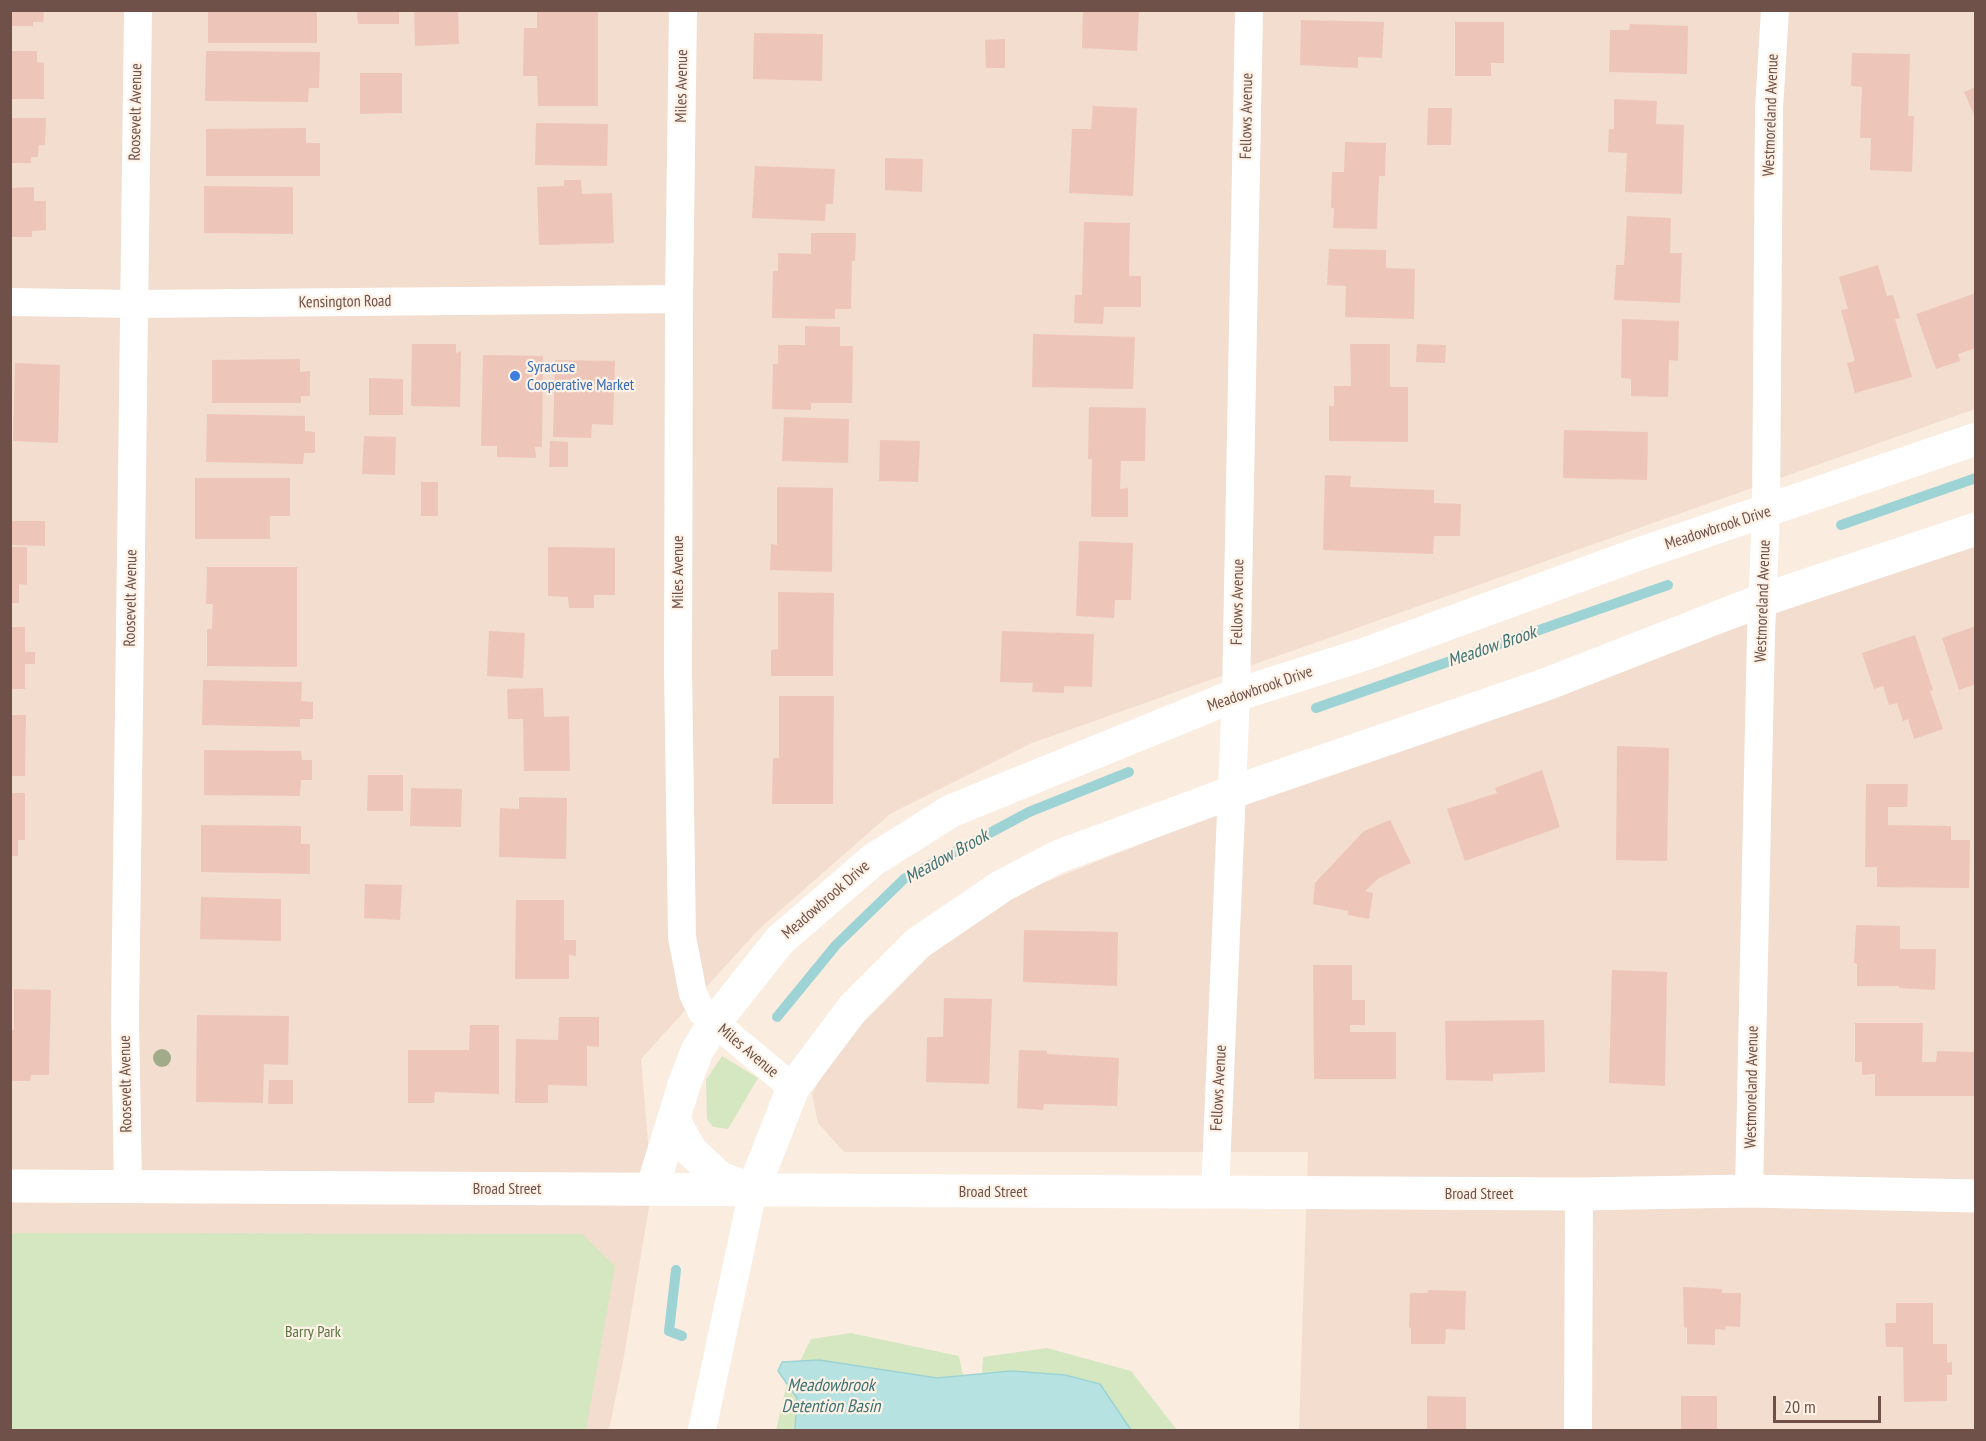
<!DOCTYPE html>
<html>
<head>
<meta charset="utf-8">
<style>
  body { margin:0 }
  #map { position:relative; width:1986px; height:1441px; overflow:hidden; background:#fbece0; font-family:"PT Sans Narrow",sans-serif }
  canvas { display:block }
  .frame { position:absolute; inset:0; border:12px solid #6f5149; pointer-events:none }
  .scale { position:absolute; left:1773px; top:1396px; width:108px; height:27px; box-sizing:border-box; border:3px solid #6f5149; border-top:0; padding-left:8px; font-size:18px; line-height:21px; white-space:nowrap; color:#6f5149; -webkit-text-stroke:4px #fef1e5; paint-order:stroke }
</style>
</head>
<body>
<div id="map">
<canvas width="1986" height="1441"></canvas>
<div class="frame"></div>
<div class="scale">20 m</div>
</div>
<script>
const g = document.querySelector('canvas').getContext('2d');
g.lineJoin = 'round';
function paint(path, color) { g.fillStyle = color; g.fill(path, 'evenodd'); }
const shape = rows => new Path2D(rows.map(r => 'M' + r).join(''));
function stroke(path, color, width, dash) { g.strokeStyle = color; g.lineWidth = width; g.lineCap = dash ? 'butt' : 'round'; g.setLineDash(dash || []); g.stroke(path); }
function drawText(font, color, halo, rows, align = 'center') {
  g.font = font + ' "PT Sans Narrow",sans-serif'; g.lineWidth = 4.5; g.setLineDash([]); g.textBaseline = 'middle'; g.strokeStyle = halo; g.fillStyle = color; for (const [text, x, y, turn = 0] of rows) {
    g.save(); g.translate(x, y); g.rotate((+turn || 0) * Math.PI / 180); g.textAlign = isNaN(turn) ? turn : align; if (halo) g.strokeText(text, 0, 0); g.fillText(text, 0, 0); g.restore();
  }
}
const residential = shape([
  [10,11,1975,11,1975,409,1032,743,890,814,759,929,641,1059,652,1189,624,1356,609,1430,11,1430],
  [1975,545,1975,1430,1299,1430,1308,1152,844,1152,818,1123,812,1094,836,1051,929,956,1021,892,1176,830,1839,591]
]);
const green = shape([
  [722,1056,758,1078,728,1129,713,1127,707,1119,706,1080],
  [11,1233,582,1234,615,1266,586,1430,11,1430],
  [851,1333,959,1356,963,1375,937,1378,819,1360,800,1361,811,1339],
  [1047,1348,1131,1371,1177,1430,1131,1430,1100,1384,1011,1371,982,1374,983,1357],
  [787,1383,797,1398,795,1430,776,1430]
]);
const water = shape([
  [819,1360,937,1378,1011,1371,1065,1375,1100,1384,1131,1430,795,1430,797,1398,778,1371,782,1362,819,1360]
]);
const stream = shape([
  [1841,525,1976,478],
  [1316,708,1668,585],
  [777,1017,836,945,904,879,1029,812,1129,772],
  [676,1270,669,1331,682,1336]
]);
const building = shape([
  [10,10,44,10,43,22,33,22,33,26,10,26],
  [208,10,317,10,317,43,208,43],
  [357,10,399,10,399,24,358,24],
  [414,10,458,10,459,44,415,46],
  [537,10,598,10,598,106,538,106,537,76,523,76,524,28,537,28],
  [1083,10,1139,11,1137,51,1082,48],
  [1301,20,1384,22,1382,58,1358,57,1358,68,1300,65],
  [1455,22,1504,22,1504,63,1491,63,1491,76,1455,76],
  [1630,24,1688,26,1687,74,1609,72,1610,30,1629,30],
  [754,33,823,34,822,81,753,79],
  [1005,39,1005,68,986,68,985,40],
  [10,51,37,51,37,62,44,63,44,99,10,99],
  [206,51,320,52,319,88,309,88,308,102,205,101],
  [1852,53,1910,54,1908,116,1914,116,1912,172,1870,170,1871,138,1860,138,1862,87,1851,86],
  [360,73,402,73,402,113,360,114],
  [1976,87,1976,119,1964,92],
  [1614,99,1657,101,1656,124,1684,125,1682,194,1625,192,1627,153,1608,152,1609,129,1614,129],
  [1093,106,1137,108,1133,196,1069,193,1072,129,1091,129],
  [1428,108,1452,108,1451,145,1427,145],
  [10,118,46,118,45,145,39,145,38,157,31,157,31,163,10,163],
  [536,123,608,124,607,166,535,165],
  [306,128,306,143,320,143,320,176,206,176,206,129],
  [1345,142,1386,143,1385,176,1379,176,1377,229,1333,228,1334,208,1331,208,1332,172,1344,172],
  [885,158,923,159,922,192,885,190],
  [755,166,835,169,833,204,826,204,825,221,752,218],
  [564,180,581,180,582,194,612,193,614,243,539,245,537,187,564,186],
  [204,186,293,187,293,234,204,233],
  [34,187,34,201,46,201,46,230,32,231,32,237,10,237,10,188],
  [1627,216,1671,218,1670,253,1682,253,1680,303,1614,300,1616,265,1624,265],
  [1084,222,1130,223,1129,276,1141,276,1141,307,1104,307,1103,324,1074,323,1075,295,1082,295],
  [811,233,856,233,855,261,852,261,851,309,835,309,835,319,772,318,773,271,778,271,778,253,811,254],
  [1329,249,1386,250,1386,268,1415,269,1414,319,1345,317,1346,286,1327,285],
  [1878,265,1887,296,1893,295,1900,318,1895,319,1912,377,1855,393,1847,363,1855,361,1841,310,1848,309,1839,277],
  [1976,293,1976,348,1958,354,1960,361,1936,369,1916,314],
  [1622,319,1679,321,1678,361,1669,360,1668,397,1631,396,1631,379,1621,378],
  [805,326,840,327,840,346,853,346,852,403,811,403,811,410,772,409,773,364,778,364,778,345,805,345],
  [1033,334,1135,337,1133,389,1032,387],
  [412,344,456,344,456,353,461,351,460,407,411,406],
  [1350,344,1390,344,1390,387,1408,387,1408,442,1329,441,1329,406,1334,406,1334,386,1351,386],
  [1417,344,1446,345,1445,363,1416,362],
  [483,355,543,356,542,447,535,447,536,458,497,457,497,446,481,446],
  [300,359,300,372,310,371,310,396,301,396,301,403,212,403,212,360],
  [555,360,615,361,613,425,592,424,591,438,553,437],
  [15,363,60,365,58,443,13,441],
  [369,378,403,379,403,415,369,415],
  [1089,407,1146,408,1145,461,1121,461,1120,489,1128,488,1128,517,1091,517,1092,459,1088,459],
  [207,414,305,416,305,431,315,432,315,453,304,453,303,464,206,462],
  [784,417,849,419,848,463,782,461],
  [1564,430,1648,432,1647,480,1563,478],
  [364,436,396,437,395,475,362,474],
  [880,440,920,441,918,482,879,481],
  [550,441,568,442,568,467,549,467],
  [1325,475,1351,476,1350,487,1434,490,1434,503,1461,504,1460,536,1434,536,1433,554,1323,550],
  [195,478,290,478,290,516,270,516,270,539,195,539],
  [421,482,438,482,438,516,421,516],
  [777,487,833,488,832,572,770,570,771,544,777,545],
  [10,521,45,521,45,546,10,545],
  [1079,541,1133,543,1131,600,1115,600,1114,618,1076,616],
  [10,547,27,547,27,585,19,584,19,603,10,603],
  [548,547,615,548,615,595,594,595,594,608,569,608,568,597,548,596],
  [207,567,297,567,297,667,207,666,207,629,212,629,213,604,206,604],
  [778,592,834,593,833,676,771,676,771,650,778,649],
  [1976,626,1976,684,1959,690,1942,638],
  [10,627,25,627,25,652,35,652,35,664,25,664,25,689,10,689],
  [489,631,525,633,523,678,487,676],
  [1002,631,1094,634,1092,687,1064,686,1064,693,1032,692,1033,683,1000,682],
  [1915,635,1933,690,1930,691,1943,729,1914,739,1908,719,1903,721,1897,703,1889,705,1883,686,1874,689,1862,653],
  [203,680,302,682,301,701,313,702,313,719,300,719,300,727,202,725],
  [543,688,544,717,569,716,570,771,524,771,523,719,508,719,507,689],
  [779,696,834,696,833,804,772,804,773,758,779,758],
  [10,715,26,715,25,776,10,776],
  [1617,746,1669,748,1667,861,1616,860],
  [204,750,301,751,302,760,312,760,312,780,301,780,300,796,204,795],
  [1542,770,1560,827,1465,861,1447,809,1497,793,1495,788],
  [368,775,403,775,403,811,367,811],
  [1866,784,1908,784,1907,807,1888,807,1888,825,1951,826,1951,840,1970,840,1969,888,1877,887,1877,867,1865,867],
  [411,788,462,789,461,827,410,826],
  [10,793,25,793,25,840,18,840,18,856,10,856],
  [519,797,567,798,566,859,499,857,500,808,519,809],
  [1390,820,1411,863,1379,878,1365,891,1373,893,1369,919,1348,915,1348,911,1313,904,1315,883,1364,831],
  [201,825,301,826,301,844,310,844,310,874,201,872],
  [365,884,402,885,400,920,364,918],
  [201,897,281,899,281,941,200,939],
  [516,900,564,900,564,940,576,940,576,956,569,955,569,979,515,979],
  [1856,925,1900,926,1900,949,1936,949,1935,990,1899,988,1899,986,1857,986,1857,964,1854,963],
  [1024,930,1118,932,1117,986,1023,982],
  [1313,965,1352,965,1352,1000,1365,1000,1365,1025,1350,1025,1350,1032,1396,1032,1396,1079,1314,1079],
  [1612,970,1667,972,1665,1086,1609,1083],
  [14,989,51,990,49,1075,31,1075,30,1081,10,1081,10,1030,14,1030],
  [944,998,992,999,989,1084,926,1082,927,1037,943,1037],
  [197,1015,289,1016,288,1065,264,1064,263,1103,196,1102],
  [559,1017,599,1017,599,1047,587,1046,587,1086,548,1085,548,1103,515,1103,516,1039,558,1040],
  [1544,1020,1545,1072,1493,1074,1493,1081,1446,1080,1445,1021],
  [1855,1023,1923,1023,1922,1062,1936,1062,1937,1051,1974,1052,1974,1096,1875,1096,1875,1074,1862,1075,1862,1062,1855,1062],
  [470,1025,499,1025,499,1094,435,1092,434,1103,408,1103,408,1050,469,1050],
  [1019,1050,1047,1051,1047,1054,1119,1058,1117,1106,1044,1104,1043,1110,1017,1108],
  [269,1080,293,1080,293,1104,268,1104],
  [1683,1287,1722,1289,1722,1293,1741,1293,1740,1327,1725,1326,1726,1330,1715,1329,1715,1345,1687,1344,1687,1328,1684,1327],
  [1428,1290,1466,1291,1465,1330,1446,1329,1445,1344,1411,1344,1411,1328,1409,1327,1410,1293,1428,1293],
  [1896,1303,1933,1303,1933,1344,1947,1344,1947,1363,1952,1362,1952,1375,1947,1375,1947,1401,1904,1402,1903,1347,1886,1347,1885,1323,1896,1323],
  [1427,1396,1466,1397,1466,1430,1427,1430],
  [1681,1396,1717,1396,1717,1430,1681,1430]
]);
const street = shape([
  [683,10,679,299,678,670,682,937,693,994,702,1012,793,1088],
  [10,302,135,304,679,299],
  [128,1186,125,1017,138,10],
  [1749,1191,1761,634,1766,512,1769,109,1775,10],
  [1215,1193,1236,695,1249,10],
  [702,1430,753,1190],
  [1578,1430,1579,1194]
]);
const secondary = shape([
  [674,1120,690,1150,720,1178,745,1187],
  [10,1186,1579,1194,1749,1191,1976,1196],
  [652,1189,685,1082,697,1051,714,1023,780,940,873,860,951,811,1236,695,1365,654,1630,557,1976,439],
  [753,1190,793,1088,853,1008,918,943,1002,886,1057,857,1233,792,1547,684,1762,600,1976,529]
]);
const trees = [
  [162,1058]
];
const markers = [
  [515,376,6,"#3f7fe0"]
];
const streetNames = [
  ["Miles Avenue",682,86,-89],
  ["Roosevelt Avenue",136,112,-89],
  ["Westmoreland Avenue",1771,115,-88],
  ["Fellows Avenue",1247,116,-89],
  ["Kensington Road",345,302,-1],
  ["Meadowbrook Drive",1718,528,-18],
  ["Miles Avenue",678,572,-90],
  ["Roosevelt Avenue",131,598,-89],
  ["Westmoreland Avenue",1763,601,-88],
  ["Fellows Avenue",1238,602,-89],
  ["Meadowbrook Drive",1260,689,-19],
  ["Meadowbrook Drive",826,900,-41],
  ["Miles Avenue",748,1051,40],
  ["Roosevelt Avenue",126,1084,-91],
  ["Westmoreland Avenue",1752,1087,-89],
  ["Fellows Avenue",1219,1088,-87],
  ["Broad Street",507,1189],
  ["Broad Street",993,1192],
  ["Broad Street",1479,1194]
];
const shopNames = [
  ["Syracuse",527,367],
  ["Cooperative Market",527,385]
];
const parkNames = [
  ["Barry Park",313,1332]
];
const waterNames = [
  ["Meadow Brook",1492,647,-19],
  ["Meadow Brook",947,857,-29],
  ["Meadowbrook",831,1386],
  ["Detention Basin",831,1407]
];
paint(residential, '#f2ddcf');
paint(green, '#d5e7c0');
paint(water, '#b6e2e2');
stroke(water, '#9dd3d4', 1.5);
stroke(stream, '#9dd3d4', 10);
paint(building, '#eec6b9');
stroke(street, '#fff', 28);
stroke(secondary, '#fff', 33);
g.fillStyle = '#a1ab89';
for (const [x, y] of trees) { g.beginPath(); g.arc(x, y, 9, 0, 2 * Math.PI); g.fill(); }
for (const [x, y, r, color] of markers) { const dot = new Path2D(); dot.arc(x, y, r, 0, 2 * Math.PI); g.fillStyle = color; g.fill(dot); stroke(dot, '#fef1e5', 2); }
drawText('16px', '#6f5149', '#fef1e5', streetNames);
drawText('16px', '#366cbe', '#fef1e5', shopNames, 'left');
drawText('16px', '#587542', '#fef1e5', parkNames);
drawText('italic 18px', '#3e7475', '#fef1e5', waterNames);
</script>
</body>
</html>
